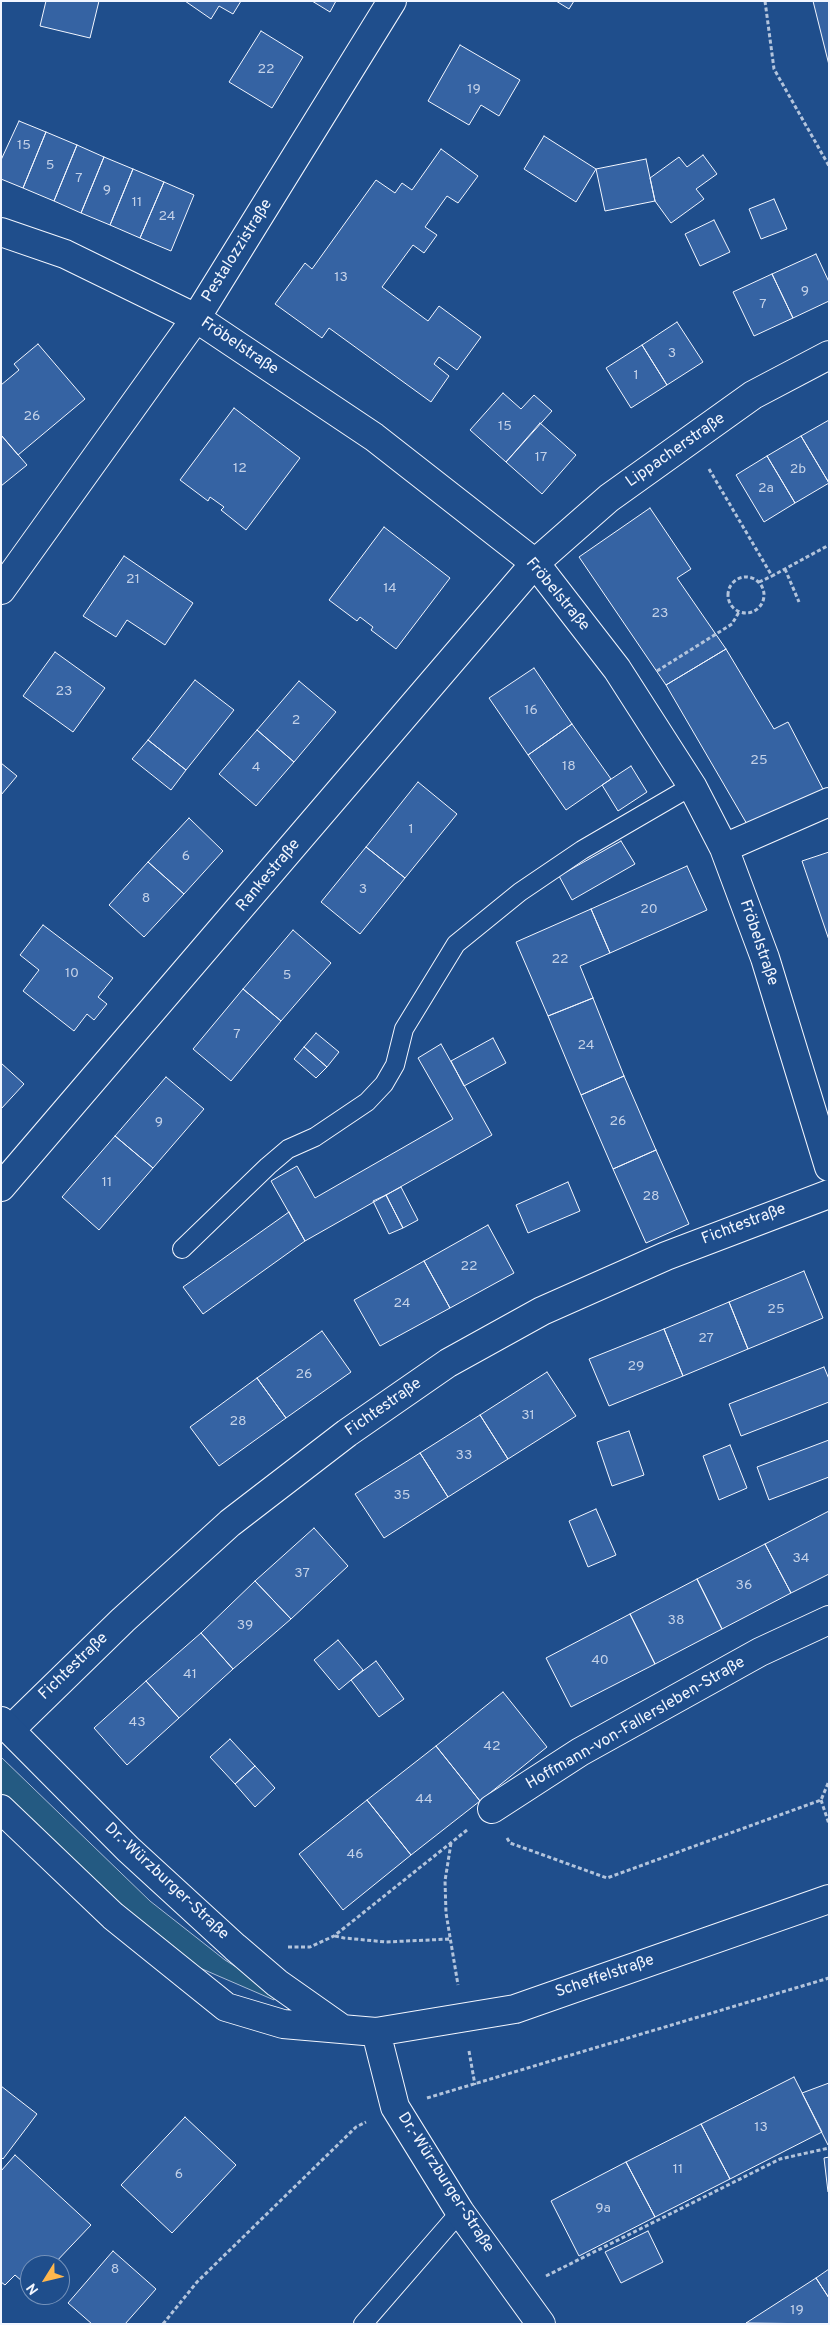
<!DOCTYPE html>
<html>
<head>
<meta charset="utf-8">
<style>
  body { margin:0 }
  #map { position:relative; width:830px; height:2325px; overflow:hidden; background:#1f4e8c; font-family:Overpass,sans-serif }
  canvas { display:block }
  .frame { position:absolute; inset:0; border:2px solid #f2f6ff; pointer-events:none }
  .north { position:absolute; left:20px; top:2255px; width:50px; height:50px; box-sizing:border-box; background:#1f4e8c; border:1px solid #7391ba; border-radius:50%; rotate:234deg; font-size:14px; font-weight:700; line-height:20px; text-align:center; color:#f2f6ff }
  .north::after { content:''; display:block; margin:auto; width:18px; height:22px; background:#ffb74d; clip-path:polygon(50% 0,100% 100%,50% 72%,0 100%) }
</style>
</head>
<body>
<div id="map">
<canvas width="830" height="2325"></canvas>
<div class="frame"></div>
<div class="north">N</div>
</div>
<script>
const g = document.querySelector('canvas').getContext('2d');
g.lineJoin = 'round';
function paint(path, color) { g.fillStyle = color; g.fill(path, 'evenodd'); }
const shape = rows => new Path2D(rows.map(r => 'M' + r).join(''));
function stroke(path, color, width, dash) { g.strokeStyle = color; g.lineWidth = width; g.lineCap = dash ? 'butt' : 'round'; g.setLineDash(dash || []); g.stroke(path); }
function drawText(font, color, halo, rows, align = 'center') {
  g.font = font + ' Overpass,sans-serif'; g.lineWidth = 4; g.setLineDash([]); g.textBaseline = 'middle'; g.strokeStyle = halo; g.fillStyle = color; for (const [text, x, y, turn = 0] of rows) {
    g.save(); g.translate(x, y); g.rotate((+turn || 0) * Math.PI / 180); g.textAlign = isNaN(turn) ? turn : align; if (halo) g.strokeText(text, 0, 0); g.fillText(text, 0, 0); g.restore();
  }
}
const green = shape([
  [1,1757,150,1901,225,1960,276,1992,274,2000,193,1965,86,1875,1,1794,1,1757]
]);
const building = shape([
  [46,1,99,1,90,38,40,26,46,1],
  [185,1,241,1,233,14,219,6,211,19,185,1],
  [312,1,336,1,330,12,312,1],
  [556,1,574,1,569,9,556,1],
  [813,1,829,1,829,65,813,1],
  [261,31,303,57,272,108,229,82,261,31],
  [460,45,520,80,499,116,481,105,469,125,428,101,460,45],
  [19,121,46,132,23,188,1,179,1,160,19,121],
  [46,132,77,145,54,201,23,188,46,132],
  [544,136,596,169,576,202,524,169,544,136],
  [77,145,104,157,81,213,54,201,77,145],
  [441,149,478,176,458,203,447,196,425,227,437,235,424,253,413,245,382,287,428,321,439,306,481,337,457,370,439,357,434,364,449,376,431,402,329,328,322,338,275,304,305,263,312,269,376,180,395,193,402,183,412,190,441,149],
  [703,155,717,174,696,189,704,199,671,223,655,201,650,178,679,157,687,167,703,155],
  [104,157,133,169,110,225,81,213,104,157],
  [646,159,655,201,605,211,596,169,646,159],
  [133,169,164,182,140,238,110,225,133,169],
  [164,182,194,195,171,251,140,238,164,182],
  [774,199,787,229,761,239,749,209,774,199],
  [714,220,730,252,700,266,685,234,714,220],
  [816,254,829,282,829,301,793,318,772,274,816,254],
  [772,274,793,318,754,336,733,292,772,274],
  [677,322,703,362,667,385,642,345,677,322],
  [38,344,85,399,18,455,1,435,1,385,19,370,14,364,38,344],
  [642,345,667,385,631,408,606,368,642,345],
  [503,393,521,409,534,395,552,411,506,462,470,430,503,393],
  [234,408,300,458,246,530,221,510,224,507,210,497,208,501,180,480,234,408],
  [829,420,829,483,801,436,829,420],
  [540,423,576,455,542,494,506,462,540,423],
  [1,435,27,465,1,486,1,435],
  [801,436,829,483,795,503,767,456,801,436],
  [767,456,795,503,764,522,736,475,767,456],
  [650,508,691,569,677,578,726,649,666,685,579,557,650,508],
  [384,527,450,578,396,649,371,630,373,627,360,617,357,621,329,600,384,527],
  [124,556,193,603,165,645,127,620,116,637,83,616,124,556],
  [726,649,774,729,788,722,825,793,751,831,666,685,726,649],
  [55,652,105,688,73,732,23,696,55,652],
  [534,668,572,724,528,755,489,698,534,668],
  [195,680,234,710,186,770,148,740,195,680],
  [299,681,336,712,294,762,257,730,299,681],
  [572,724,611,779,566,810,528,755,572,724],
  [257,730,294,762,256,806,219,774,257,730],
  [148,740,186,770,171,790,132,759,148,740],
  [1,763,17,776,1,795,1,763],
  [631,766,647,792,618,811,602,785,631,766],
  [418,782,457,814,405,878,366,847,418,782],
  [189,818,223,851,184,894,148,862,189,818],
  [621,841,635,864,572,900,559,876,621,841],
  [366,847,405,878,360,934,321,902,366,847],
  [829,852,829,940,802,861,829,852],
  [148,862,184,894,144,937,109,905,148,862],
  [687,866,707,910,610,953,591,909,687,866],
  [591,909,610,953,580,966,593,998,548,1016,516,942,591,909],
  [43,925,113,978,98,997,107,1004,94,1020,87,1014,74,1031,23,991,39,970,20,955,43,925],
  [293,930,331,963,281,1021,243,989,293,930],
  [243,989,281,1021,231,1081,193,1049,243,989],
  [593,998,624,1076,581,1095,548,1016,593,998],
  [316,1033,339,1052,327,1067,304,1047,316,1033],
  [493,1038,506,1063,464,1086,451,1061,493,1038],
  [441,1044,492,1135,305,1241,271,1181,297,1166,315,1198,453,1119,418,1058,441,1044],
  [304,1047,327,1067,316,1078,294,1059,304,1047],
  [1,1063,24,1084,1,1109,1,1063],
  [624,1076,656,1150,613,1169,581,1095,624,1076],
  [166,1077,204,1109,153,1168,115,1136,166,1077],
  [115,1136,153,1168,99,1230,62,1197,115,1136],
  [656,1150,689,1224,646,1243,613,1169,656,1150],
  [568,1182,580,1211,528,1233,516,1205,568,1182],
  [401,1187,418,1220,403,1228,386,1195,401,1187],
  [386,1195,403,1228,389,1234,373,1201,386,1195],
  [289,1212,305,1241,203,1314,183,1287,289,1212],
  [488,1225,514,1273,450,1308,424,1261,488,1225],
  [424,1261,450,1308,380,1346,354,1300,424,1261],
  [804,1271,823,1318,748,1349,729,1302,804,1271],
  [729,1302,748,1349,683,1376,664,1329,729,1302],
  [664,1329,683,1376,609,1406,589,1359,664,1329],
  [322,1331,351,1372,286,1418,257,1378,322,1331],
  [824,1367,829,1379,829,1402,741,1436,729,1404,824,1367],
  [547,1372,576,1416,508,1459,480,1415,547,1372],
  [257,1378,286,1418,219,1466,190,1427,257,1378],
  [480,1415,508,1459,448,1497,420,1453,480,1415],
  [629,1431,644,1475,612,1486,597,1442,629,1431],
  [829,1440,829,1477,769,1500,757,1467,829,1440],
  [730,1445,747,1488,719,1500,703,1456,730,1445],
  [420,1453,448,1497,384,1538,355,1494,420,1453],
  [596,1509,616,1555,588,1567,569,1521,596,1509],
  [829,1511,829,1574,791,1593,765,1544,829,1511],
  [314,1528,348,1566,291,1619,255,1581,314,1528],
  [765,1544,791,1593,722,1629,697,1579,765,1544],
  [697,1579,722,1629,655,1664,630,1614,697,1579],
  [255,1581,291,1619,233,1669,201,1633,255,1581],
  [630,1614,655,1664,571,1707,546,1658,630,1614],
  [201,1633,233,1669,179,1718,146,1681,201,1633],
  [338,1640,363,1670,339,1690,314,1660,338,1640],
  [376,1661,404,1699,379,1717,351,1680,376,1661],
  [146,1681,179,1718,127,1765,94,1728,146,1681],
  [503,1692,547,1747,480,1801,436,1746,503,1692],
  [230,1739,255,1766,235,1784,210,1757,230,1739],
  [436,1746,480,1801,411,1855,367,1800,436,1746],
  [255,1766,275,1788,255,1807,235,1784,255,1766],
  [367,1800,411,1855,343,1910,299,1854,367,1800],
  [794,2077,822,2132,730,2179,701,2124,794,2077],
  [829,2083,829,2144,828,2145,802,2093,829,2083],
  [1,2086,37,2114,3,2159,1,2157,1,2086],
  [185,2117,236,2165,172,2233,121,2185,185,2117],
  [701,2124,730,2179,655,2217,626,2162,701,2124],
  [15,2155,91,2225,53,2265,30,2265,30,2288,15,2275,5,2285,1,2282,1,2171,15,2155],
  [829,2157,829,2192,828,2192,824,2158,829,2157],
  [626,2162,655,2217,579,2256,551,2201,626,2162],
  [648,2231,663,2262,621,2283,605,2252,648,2231],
  [113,2251,156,2289,125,2324,92,2324,68,2303,113,2251],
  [829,2269,829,2298,816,2278,829,2269],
  [816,2278,829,2298,829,2324,746,2323,816,2278]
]);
const path = shape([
  [765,1,774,69,829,166],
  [709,469,772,576,829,545],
  [785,569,799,602],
  '728 595a18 18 0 1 1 36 0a18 18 0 1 1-36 0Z',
  [759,582,772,576],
  [657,671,732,624,739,612],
  [821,1800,829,1824],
  [507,1838,510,1843,607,1878,821,1800,829,1781],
  [451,1843,445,1881,446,1913,458,1985],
  [335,1936,344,1938,386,1942,450,1939],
  [288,1947,310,1947,334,1936,467,1830],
  [469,2051,475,2085],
  [427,2098,829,1978],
  [546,2276,780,2159,829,2148],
  [163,2324,197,2282,356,2127,366,2122]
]);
const lane = shape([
  [182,1249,268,1166,288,1149,315,1137,367,1102,384,1084,395,1065,404,1029,456,944,520,892,582,850,692,786],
  [363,2324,460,2212]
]);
const street = shape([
  [1,232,65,254,196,318,374,437,535,563,617,669,692,786,724,848,765,958,829,1167],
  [1,590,196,318,392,1],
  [724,848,829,802],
  [1,1187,535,563,609,498,753,395,829,355],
  [10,1730,123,1620,230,1523,347,1433,448,1363,542,1311,666,1256,829,1194],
  [492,1809,580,1752,760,1652,829,1620]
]);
const secondary = shape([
  [1,1721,128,1849,235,1947,277,1983,341,2028],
  [1,1809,113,1916,226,2007,283,2024,376,2032,515,2009,829,1899],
  [376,2032,395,2107,460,2212,541,2324]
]);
const numberNames = [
  ["22",266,70],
  ["19",474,90],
  ["15",24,146],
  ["5",50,166],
  ["7",79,179],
  ["9",107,191],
  ["11",137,203],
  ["24",167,217],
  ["13",341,278],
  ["9",805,292],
  ["7",763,305],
  ["3",672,354],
  ["1",636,376],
  ["26",32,417],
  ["15",505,427],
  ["17",541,458],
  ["12",240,469],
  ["2b",798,470],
  ["2a",766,489],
  ["21",133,580],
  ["14",390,589],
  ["23",660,614],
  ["23",64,692],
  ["16",531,711],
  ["2",296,721],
  ["25",759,761],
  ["18",569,767],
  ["4",256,768],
  ["1",411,830],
  ["6",186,857],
  ["3",363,890],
  ["8",146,899],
  ["20",649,910],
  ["22",560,960],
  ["10",72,974],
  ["5",287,976],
  ["7",237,1035],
  ["24",586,1046],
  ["26",618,1122],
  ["9",159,1123],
  ["11",107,1183],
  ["28",651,1197],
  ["22",469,1267],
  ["24",402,1304],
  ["25",776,1310],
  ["27",706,1339],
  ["29",636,1367],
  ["26",304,1375],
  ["31",528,1416],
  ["28",238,1422],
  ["33",464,1456],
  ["35",402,1496],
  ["34",801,1559],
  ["37",302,1574],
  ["36",744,1586],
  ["38",676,1621],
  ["39",245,1626],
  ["40",600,1661],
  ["41",190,1675],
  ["43",137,1723],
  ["42",492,1747],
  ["44",424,1800],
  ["46",355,1855],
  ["13",761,2128],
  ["11",678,2170],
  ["6",179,2175],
  ["9a",603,2209],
  ["8",115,2270],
  ["19",797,2311]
];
const streetNames = [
  ["Pestalozzistraße",238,251,-58],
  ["Fröbelstraße",239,347,34],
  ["Lippacherstraße",676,451,-35],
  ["Fröbelstraße",557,595,50],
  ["Rankestraße",269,876,-50],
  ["Fröbelstraße",758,943,71],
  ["Fichtestraße",744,1225,-21],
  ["Fichtestraße",384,1408,-35],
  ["Fichtestraße",74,1667,-44],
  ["Hoffmann-von-Fallersleben-Straße",636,1724,-30],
  ["Dr.-Würzburger-Straße",166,1882,43],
  ["Scheffelstraße",605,1977,-19],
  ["Dr.-Würzburger-Straße",445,2183,57]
];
paint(green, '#245a82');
stroke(green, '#a8bbd7', 1);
paint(building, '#3563a3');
stroke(building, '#f2f6ff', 1);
stroke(lane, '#f2f6ff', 20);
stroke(street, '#f2f6ff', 30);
stroke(secondary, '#f2f6ff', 30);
stroke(path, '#b3c4dc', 3, [4, 2.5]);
stroke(lane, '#1f4e8c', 18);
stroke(street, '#1f4e8c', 28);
stroke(secondary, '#1f4e8c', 28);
drawText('14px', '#c3d1e8', null, numberNames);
drawText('16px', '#f2f6ff', '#1f4e8c', streetNames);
</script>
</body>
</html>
